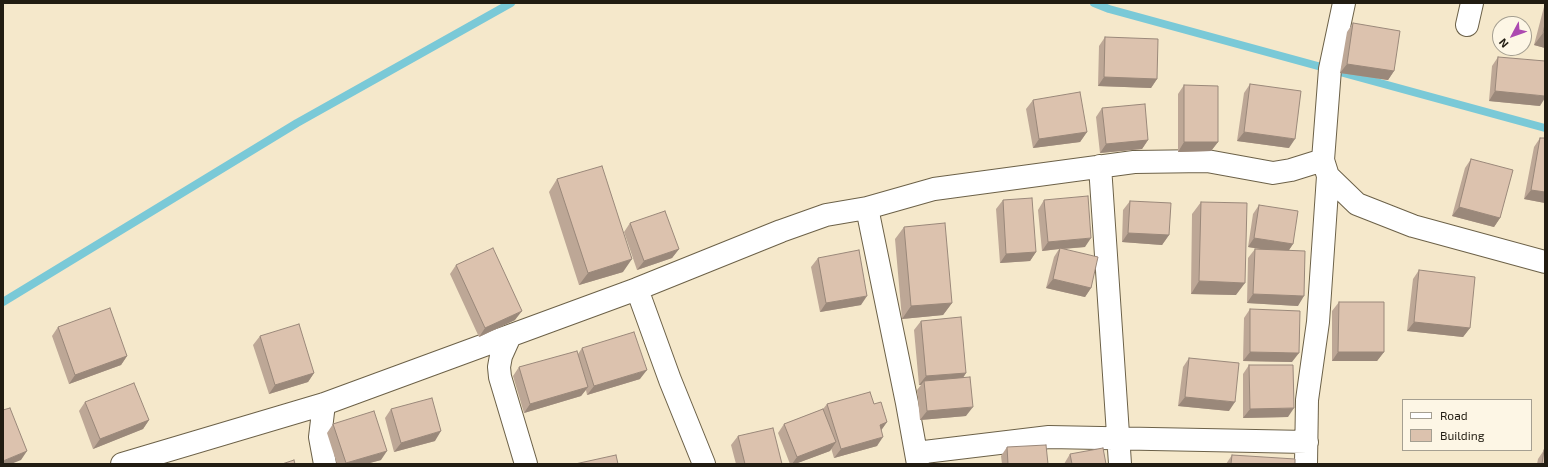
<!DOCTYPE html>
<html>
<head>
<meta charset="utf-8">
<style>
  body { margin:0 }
  #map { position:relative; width:1548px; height:467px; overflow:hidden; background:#f5e8cb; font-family:"Exo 2",sans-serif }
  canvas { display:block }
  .frame { position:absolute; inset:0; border:4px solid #211c12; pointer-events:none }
  .legend { position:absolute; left:1402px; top:399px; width:130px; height:52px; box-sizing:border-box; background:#fdf6e5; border:1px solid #a59f91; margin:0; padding:5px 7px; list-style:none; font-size:12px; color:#211c12 }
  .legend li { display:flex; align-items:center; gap:8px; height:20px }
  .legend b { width:20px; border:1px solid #a59f91 }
  .north { position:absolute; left:1492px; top:16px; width:40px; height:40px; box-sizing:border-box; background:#fdf6e5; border:1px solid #a59f91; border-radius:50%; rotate:229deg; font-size:11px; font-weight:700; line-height:16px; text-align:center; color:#211c12 }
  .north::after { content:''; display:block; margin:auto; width:14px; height:18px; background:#ac49b0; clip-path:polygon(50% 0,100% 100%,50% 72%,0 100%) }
</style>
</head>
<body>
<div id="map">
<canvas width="1548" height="467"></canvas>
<div class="frame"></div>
<ul class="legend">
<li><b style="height:5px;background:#fff"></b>Road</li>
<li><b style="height:11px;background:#dcc2ae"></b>Building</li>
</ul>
<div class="north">N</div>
</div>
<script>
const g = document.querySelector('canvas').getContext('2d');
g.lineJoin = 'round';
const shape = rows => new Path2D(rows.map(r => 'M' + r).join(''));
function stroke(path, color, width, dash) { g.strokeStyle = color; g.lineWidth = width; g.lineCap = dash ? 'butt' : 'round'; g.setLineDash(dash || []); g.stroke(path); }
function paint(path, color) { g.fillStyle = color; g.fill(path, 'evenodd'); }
const stream = shape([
  [1094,3,1109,9,1545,128],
  [3,302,297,123,511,3]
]);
const street = shape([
  [1467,25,1472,3],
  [1100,166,1120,464],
  [1328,176,1357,204,1413,226,1545,262],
  [867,208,907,403,918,464],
  [637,289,670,380,704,464],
  [510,336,501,356,499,367,500,377,526,464],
  [324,404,320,437,325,464],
  [916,453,1049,437,1307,442],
  [122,464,324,404,637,289,781,231,826,215,867,208,934,189,1134,162,1207,161,1273,173,1291,170,1323,160],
  [1306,464,1307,400,1318,322,1328,176,1323,160,1330,69,1344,3]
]);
const wall = shape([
  [1545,3,1545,48,1534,45],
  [1353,23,1394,71,1388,80,1340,73,1347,32],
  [1105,37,1157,79,1151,88,1098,86,1099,46],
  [1498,57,1540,106,1489,101,1492,66],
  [1250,84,1289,148,1237,141,1244,93],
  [1184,85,1218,142,1211,151,1178,152,1178,94],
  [1033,100,1087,132,1080,142,1033,148,1026,109],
  [1102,108,1148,140,1142,149,1100,153,1096,117],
  [1540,138,1545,203,1524,199,1534,147],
  [1471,159,1500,218,1494,227,1452,216,1465,168],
  [557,179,623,272,579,285,549,192],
  [1003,200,1036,252,1030,261,1000,263,996,209],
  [1044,200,1085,247,1064,249,1091,288,1085,297,1046,288,1054,257,1059,249,1042,251,1038,210],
  [1130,201,1169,235,1162,245,1122,242,1123,210],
  [1201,202,1236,295,1191,294,1192,214],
  [1259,205,1293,244,1289,250,1298,306,1247,303,1248,258,1255,249,1260,249,1248,247,1253,214],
  [630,223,679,249,672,258,637,270,624,232],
  [904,227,952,303,943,315,902,319,895,239],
  [818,258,861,305,820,312,811,267],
  [456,265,515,320,479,337,450,274],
  [1419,270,1470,328,1463,337,1407,331,1413,279],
  [1339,302,1384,352,1377,361,1332,361,1332,311],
  [1250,309,1292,362,1243,361,1244,318],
  [921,321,966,373,963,378,966,416,920,420,917,390,921,385,919,385,914,330],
  [58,327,127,356,121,365,69,384,52,336],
  [260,336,314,373,308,382,269,394,253,345],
  [582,348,640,379,587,395,586,390,581,396,524,413,513,376,519,367,578,354],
  [1189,358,1229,411,1178,406,1183,367],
  [1249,365,1288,417,1243,418,1243,374],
  [85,402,149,420,143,429,93,449,79,411],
  [827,404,874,404,887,422,881,430,877,446,834,458,831,448,830,451,795,464,790,464,778,433,784,424,823,409],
  [391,409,435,441,394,452,385,418],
  [333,424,381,460,366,464,337,464,327,433],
  [738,436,782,464,736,464,731,445],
  [1007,447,1048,464,1002,464,1001,456],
  [1544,450,1545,464,1537,464,1538,459],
  [1070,454,1106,464,1064,464],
  [1232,455,1295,464,1226,464]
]);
const shadedWall = shape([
  [1543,33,1545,33,1545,48,1534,45],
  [1347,64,1394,71,1388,80,1340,73],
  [1104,77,1157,79,1151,88,1098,86],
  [1495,91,1545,96,1545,98,1540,106,1489,101],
  [1087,132,1080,142,1033,148,1039,139],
  [1244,132,1295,139,1289,148,1237,141],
  [1148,140,1142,149,1100,153,1106,144],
  [1184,142,1218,142,1211,151,1178,152],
  [1531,190,1545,192,1545,203,1524,199],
  [1459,207,1500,218,1494,227,1452,216],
  [1128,233,1169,235,1162,245,1122,242],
  [1091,238,1085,247,1060,249,1060,248,1059,249,1042,251,1048,242],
  [1254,238,1293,244,1287,253,1248,247],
  [679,249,672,258,637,270,644,261],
  [1036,252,1030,261,1000,263,1006,254],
  [632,259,623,272,579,285,588,273],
  [1053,279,1091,288,1085,297,1046,288],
  [1199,281,1245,283,1236,295,1191,294],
  [1253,294,1304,296,1298,306,1247,303],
  [867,296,861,305,820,312,826,303],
  [952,303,943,315,902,319,911,306],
  [522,311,515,320,479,337,485,328],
  [1414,322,1470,328,1463,337,1407,331],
  [1250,352,1299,353,1292,362,1243,361],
  [1338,352,1384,352,1377,361,1332,361],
  [127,356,121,365,69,384,75,375],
  [647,370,640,379,587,395,594,386],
  [314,373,308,382,269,394,275,385],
  [966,373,960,382,924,381,921,385,919,385,926,376],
  [588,387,581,396,524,413,530,404],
  [1185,397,1235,402,1229,411,1178,406],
  [973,407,966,416,920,420,927,411],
  [1294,408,1288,417,1243,418,1250,409],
  [149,420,143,429,93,449,100,439],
  [887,422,880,432,880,425],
  [441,431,435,441,394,452,401,443],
  [883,437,877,446,834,458,841,449],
  [836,442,830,451,795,464,792,464,797,457],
  [27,451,21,460,11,464,3,464,3,461],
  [387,451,381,460,366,464,346,464,346,463]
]);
const building = shape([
  [1353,23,1400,31,1394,71,1347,64,1353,23],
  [1545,24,1545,33,1543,33,1545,24],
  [1105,37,1158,39,1157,79,1104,77,1105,37],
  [1498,57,1545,61,1545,96,1495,91,1498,57],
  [1250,84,1301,91,1295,139,1244,132,1250,84],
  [1184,85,1218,86,1218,142,1184,142,1184,85],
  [1080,92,1087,132,1039,139,1033,100,1080,92],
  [1145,104,1148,140,1106,144,1102,108,1145,104],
  [1540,138,1545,138,1545,192,1531,190,1540,138],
  [1471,159,1513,170,1500,218,1459,207,1471,159],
  [602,166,632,259,588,273,557,179,602,166],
  [1088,196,1091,238,1048,242,1044,200,1088,196],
  [1032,198,1036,252,1006,254,1003,200,1032,198],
  [1130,201,1171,203,1169,235,1128,233,1130,201],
  [1201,202,1247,203,1245,283,1199,281,1201,202],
  [1259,205,1298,211,1293,244,1254,238,1259,205],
  [665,211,679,249,644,261,630,223,665,211],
  [945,223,952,303,911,306,904,227,945,223],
  [493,248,522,311,485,328,456,265,493,248],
  [1060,248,1098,257,1091,288,1053,279,1060,248],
  [1255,249,1305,251,1304,296,1253,294,1255,249],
  [859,250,867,296,826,303,818,258,859,250],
  [1419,270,1475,277,1470,328,1414,322,1419,270],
  [1339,302,1384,302,1384,352,1338,352,1339,302],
  [110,308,127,356,75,375,58,327,110,308],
  [1250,309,1300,311,1299,353,1250,352,1250,309],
  [961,317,966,373,926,376,921,321,961,317],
  [299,324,314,373,275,385,260,336,299,324],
  [634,332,647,370,594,386,582,348,634,332],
  [577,351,588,387,530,404,519,367,577,351],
  [1189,358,1239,363,1235,402,1185,397,1189,358],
  [1249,365,1293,365,1294,408,1250,409,1249,365],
  [970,377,973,407,927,411,924,381,970,377],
  [134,383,149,420,100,439,85,402,134,383],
  [870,392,874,404,881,402,887,422,880,425,883,437,841,449,827,404,870,392],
  [432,398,441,431,401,443,391,409,432,398],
  [10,408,27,451,3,461,3,410,10,408],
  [823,409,836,442,797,457,784,424,823,409],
  [374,411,387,451,346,463,333,424,374,411],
  [773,428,782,464,745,464,738,436,773,428],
  [1046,445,1048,464,1008,464,1007,447,1046,445],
  [1103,448,1106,464,1072,464,1070,454,1103,448],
  [1544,450,1545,450,1545,464,1542,464,1544,450],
  [616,455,618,464,575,464,616,455],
  [1232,455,1295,459,1295,464,1231,464,1232,455],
  [294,460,295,464,282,464,294,460]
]);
stroke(stream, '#7ac9d7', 8);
stroke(street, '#6c6148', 24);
stroke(street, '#fff', 22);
paint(wall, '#bda796');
paint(shadedWall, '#9a887a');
paint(building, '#dcc2ae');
stroke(building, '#9a887a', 1);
</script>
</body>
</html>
